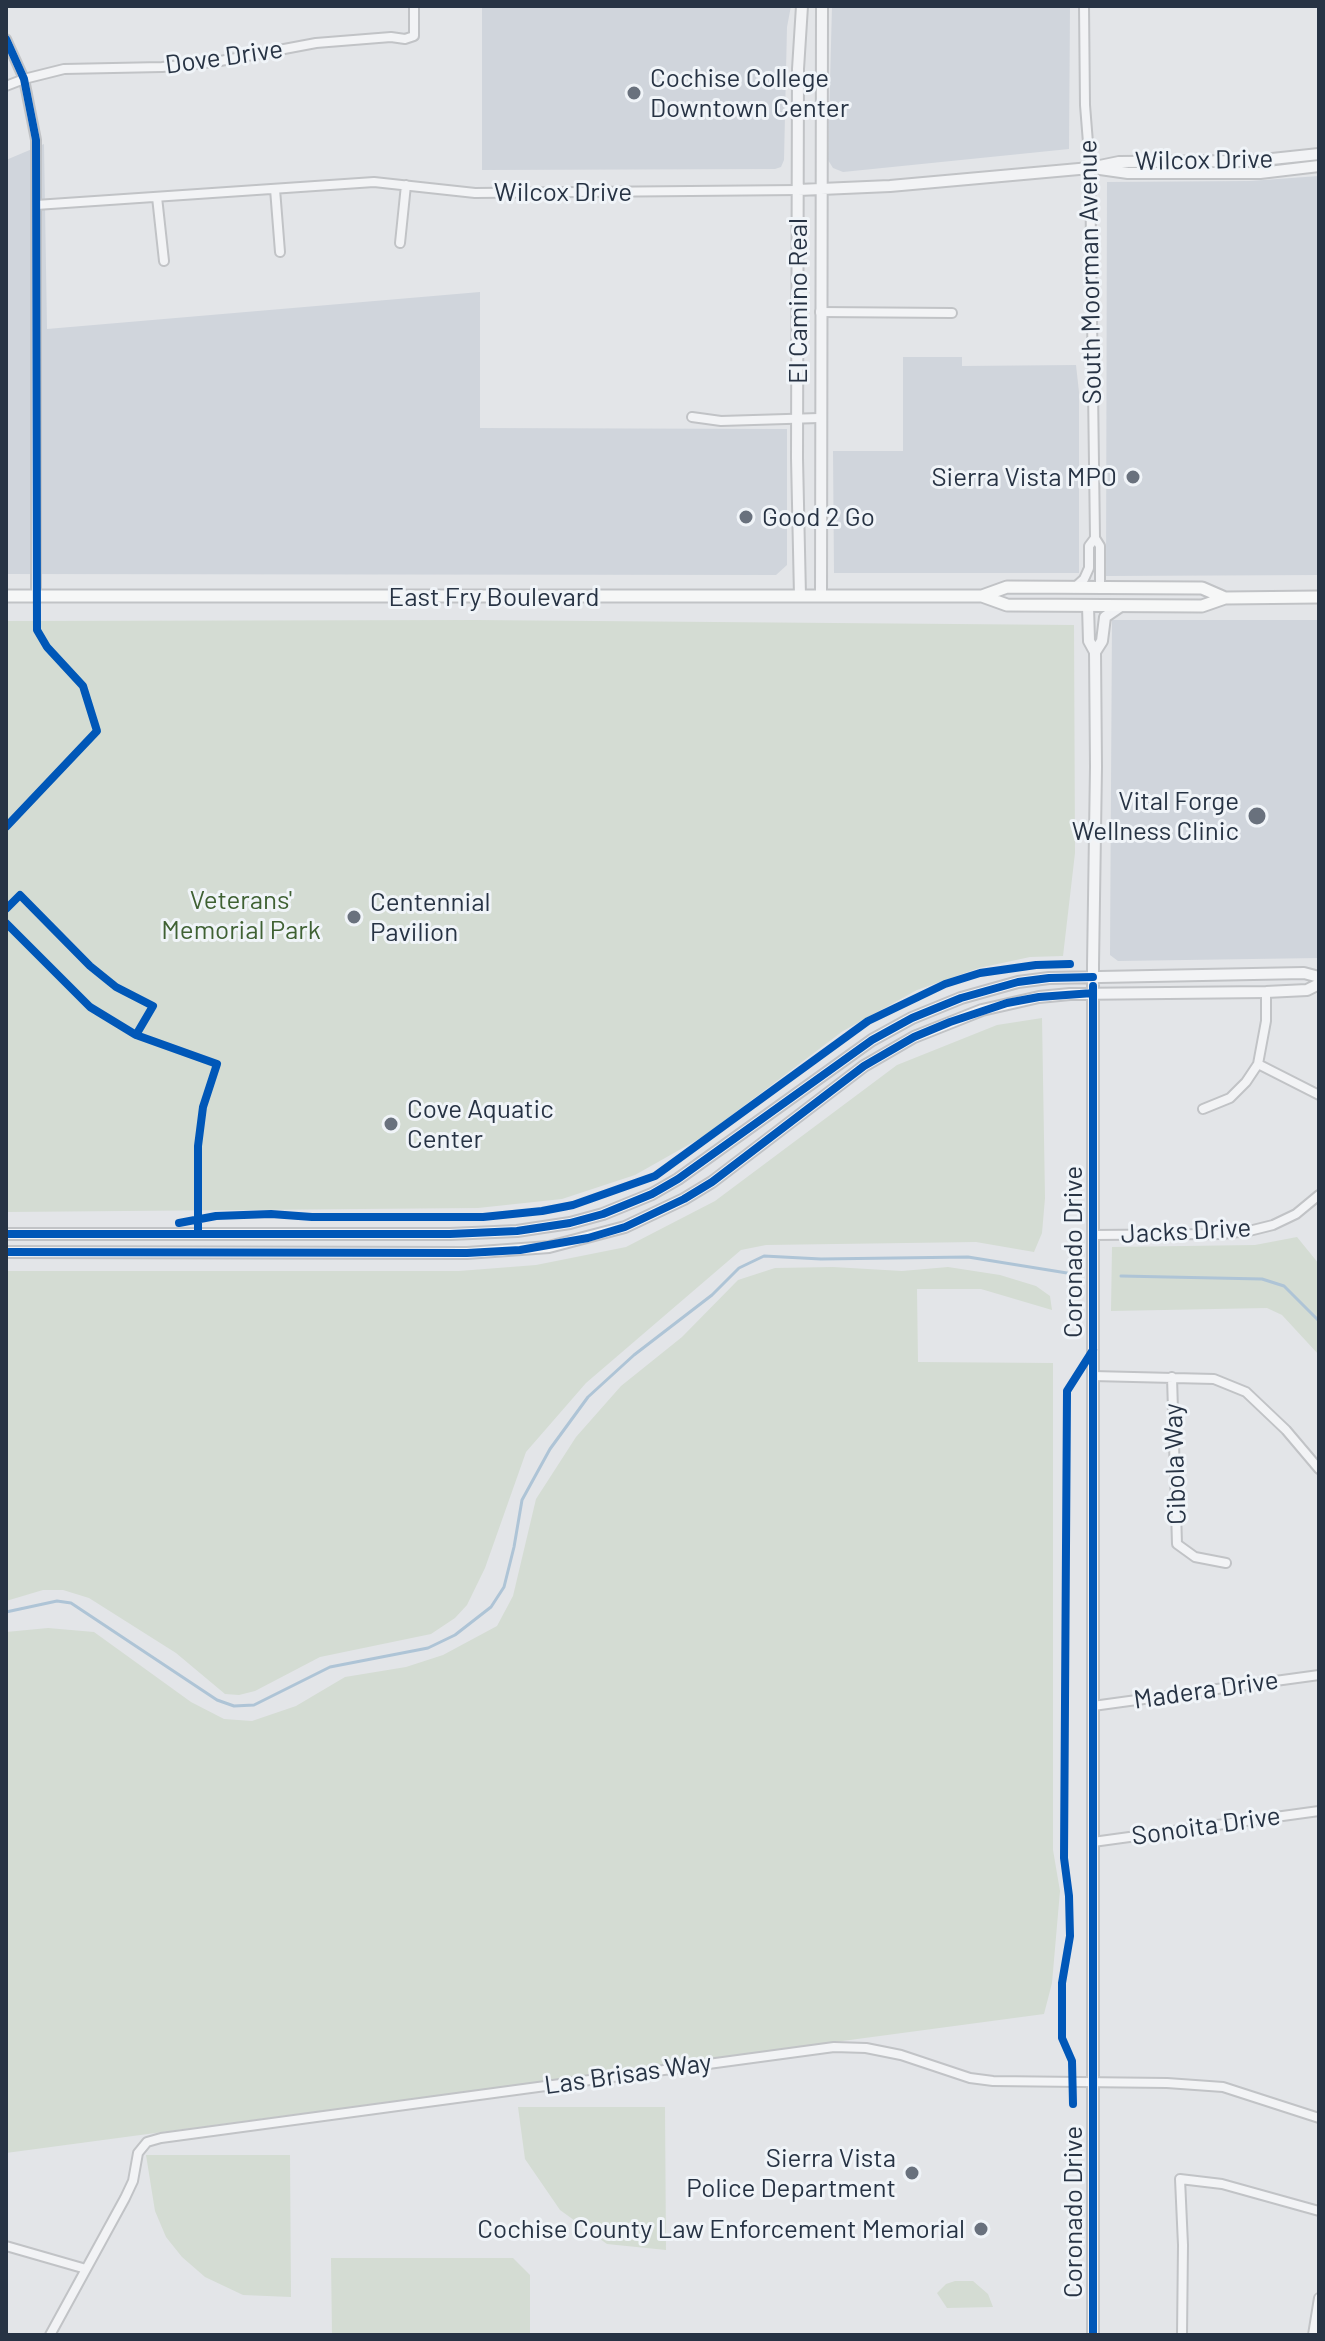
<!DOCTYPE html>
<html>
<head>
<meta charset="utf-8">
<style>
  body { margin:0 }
  #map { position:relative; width:1325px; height:2341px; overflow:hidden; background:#e3e5e8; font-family:Barlow,sans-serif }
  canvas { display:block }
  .frame { position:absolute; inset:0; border:8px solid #273344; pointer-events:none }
</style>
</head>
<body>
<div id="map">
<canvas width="1325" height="2341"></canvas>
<div class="frame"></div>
</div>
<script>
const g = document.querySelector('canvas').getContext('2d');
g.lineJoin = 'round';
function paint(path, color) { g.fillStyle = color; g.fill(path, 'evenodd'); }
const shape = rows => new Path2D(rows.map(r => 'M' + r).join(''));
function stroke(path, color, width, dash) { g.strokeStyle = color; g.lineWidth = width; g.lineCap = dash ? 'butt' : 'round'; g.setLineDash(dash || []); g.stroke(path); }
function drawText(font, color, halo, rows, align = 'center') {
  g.font = font + ' Barlow,sans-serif'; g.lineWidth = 6; g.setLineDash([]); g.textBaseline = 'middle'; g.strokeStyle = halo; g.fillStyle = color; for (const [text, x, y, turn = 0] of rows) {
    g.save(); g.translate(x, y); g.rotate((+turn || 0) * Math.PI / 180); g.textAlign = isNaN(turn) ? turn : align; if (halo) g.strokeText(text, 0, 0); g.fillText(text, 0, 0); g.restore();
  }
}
const built = shape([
  [482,6,791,6,787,27,784,160,781,167,775,169,482,170],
  [832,6,1070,6,1069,149,843,172,833,168,828,160],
  [44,144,47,329,480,292,480,428,787,429,787,565,776,575,6,574,6,160],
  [1319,176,1319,575,1106,576,1107,182,1250,181],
  [903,357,962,357,962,366,1076,365,1079,392,1079,573,834,573,833,451,903,451],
  [1112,620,1319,620,1319,958,1118,961,1110,955]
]);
const green = shape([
  [475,620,1074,625,1075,853,1063,956,1030,957,979,968,917,990,843,1031,704,1136,635,1175,562,1199,478,1208,6,1212,6,621],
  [1042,1018,1045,1198,1042,1233,1034,1252,976,1242,766,1245,741,1250,586,1383,526,1452,485,1568,467,1605,455,1618,431,1634,320,1657,255,1691,239,1695,225,1694,176,1653,89,1598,63,1590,43,1590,6,1601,6,1271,459,1271,536,1265,626,1247,715,1201,897,1065,997,1025],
  [1297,1237,1319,1264,1319,1355,1282,1315,1267,1308,1111,1311,1112,1247,1255,1245],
  [833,1267,902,1271,948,1267,1000,1275,1036,1286,1050,1296,1052,1310,981,1289,917,1289,918,1362,1053,1363,1053,1850,1060,1891,1052,1983,1044,2014,6,2153,6,1632,48,1628,94,1632,191,1702,224,1719,252,1721,296,1706,345,1677,406,1667,443,1655,497,1626,513,1596,536,1499,576,1437,621,1386,682,1337,738,1280,775,1268],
  [518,2107,665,2107,666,2250,607,2244,560,2210,525,2159],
  [146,2155,290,2155,291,2297,243,2295,205,2277,182,2257,166,2237,155,2211],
  [331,2258,513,2258,530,2275,530,2335,332,2335],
  [955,2281,973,2281,988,2294,993,2307,947,2308,937,2293,946,2284]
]);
const stream = shape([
  [1121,1276,1262,1279,1284,1286,1319,1321],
  [6,1612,57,1601,71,1603,217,1700,234,1706,254,1705,330,1667,428,1648,455,1635,491,1607,504,1587,514,1547,522,1500,550,1449,588,1397,634,1355,712,1295,739,1268,764,1256,821,1259,968,1257,1067,1273]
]);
const minor = shape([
  [1084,6,1085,105,1090,168,1095,538,1100,546,1100,588],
  [6,39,24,79,36,140,36,596],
  [6,86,24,79,64,69,162,67,215,62,316,43,391,37,405,39,414,36,414,6],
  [275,189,280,252],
  [157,197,164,261],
  [36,205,374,182,475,193,798,190],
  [400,243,406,185],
  [820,312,952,313],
  [692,417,721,421,819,418],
  [1074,588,1084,579,1089,568,1089,546,1095,538],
  [1258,1064,1319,1095],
  [1203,1109,1230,1098,1246,1082,1258,1064,1266,1021,1266,992],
  [1093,1235,1221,1234,1249,1231,1273,1225,1296,1214,1319,1195],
  [1093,1376,1214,1379,1246,1392,1286,1430,1319,1469],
  [1172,1377,1177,1544,1195,1557,1226,1563],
  [1093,1706,1319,1675],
  [1093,1842,1319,1811],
  [6,2246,86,2269],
  [50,2335,125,2198,133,2181,138,2153,147,2142,161,2138,834,2047,866,2048,901,2055,970,2078,993,2081,1167,2083,1223,2087,1319,2118],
  [1182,2335,1183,2245,1180,2179,1222,2184,1319,2211],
  [1313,2335,1319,2298]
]);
const tertiary = shape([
  [1100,169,1128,173,1260,173,1319,166],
  [798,190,890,186,1090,168,1119,162,1253,161,1319,154],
  [800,596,797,458,798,69,802,6],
  [821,596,822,6],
  [1088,606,1089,641,1095,652,1096,767,1093,965,1093,2335],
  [1095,652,1102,641,1105,617,1121,606],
  [6,1234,450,1234,517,1231,570,1223,603,1214,652,1194,678,1179,872,1040,912,1018,961,998,1018,982,1049,978,1304,973,1319,977],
  [6,1252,467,1253,549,1247,625,1227,684,1199,712,1182,864,1066,914,1037,982,1010,1039,997,1070,994,1266,992,1307,990,1319,984]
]);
const secondary = shape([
  [6,596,982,596,1007,605,1202,606,1225,598,1319,597],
  [982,596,1007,587,1202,588,1225,598]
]);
const cycleway = shape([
  [6,39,24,79,36,140,37,630,47,647,83,686,97,731,6,827],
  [6,909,20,895,90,966,116,987,153,1006,136,1035,90,1007,6,923],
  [136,1035,217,1064,203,1107,198,1146,198,1232],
  [179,1223,216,1216,271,1214,312,1217,483,1217,542,1211,573,1205,655,1176,868,1021,945,984,980,973,1036,965,1070,964],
  [6,1234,450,1234,517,1231,570,1223,603,1214,652,1194,678,1179,872,1040,912,1018,961,998,1018,982,1049,978,1093,977],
  [6,1252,467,1253,520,1250,588,1238,625,1227,684,1199,712,1182,864,1066,914,1037,950,1022,1007,1003,1039,997,1093,993],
  [1073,2104,1072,2061,1062,2038,1062,1983,1070,1936,1069,1896,1064,1858,1067,1391,1093,1350],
  [1093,2335,1093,986]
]);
const markers = [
  [634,93,8,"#69717d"],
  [1133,477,8,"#69717d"],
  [746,517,8,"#69717d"],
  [1257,816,10,"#69717d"],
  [354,917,8,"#69717d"],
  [391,1124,8,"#69717d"],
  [912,2173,8,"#69717d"],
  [981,2229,8,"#69717d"]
];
const streetNames = [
  ["Dove Drive",224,57,-8],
  ["Wilcox Drive",1204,160,-1],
  ["Wilcox Drive",563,192],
  ["South Moorman Avenue",1090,272,-91],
  ["El Camino Real",798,301,-90],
  ["East Fry Boulevard",494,597],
  ["Jacks Drive",1186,1231,-3],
  ["Coronado Drive",1073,1252,-90],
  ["Cibola Way",1175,1464,-92],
  ["Madera Drive",1206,1690,-8],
  ["Sonoita Drive",1206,1826,-8],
  ["Las Brisas Way",628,2074,-8],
  ["Coronado Drive",1073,2212,-90]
];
const poiNames = [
  ["Cochise College",650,78],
  ["Downtown Center",650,108],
  ["Sierra Vista MPO",1117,477,"right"],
  ["Good 2 Go",762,517],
  ["Vital Forge",1239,801,"right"],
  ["Wellness Clinic",1239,831,"right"],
  ["Centennial",370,902],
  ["Pavilion",370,932],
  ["Cove Aquatic",407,1109],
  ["Center",407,1139],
  ["Sierra Vista",896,2158,"right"],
  ["Police Department",896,2188,"right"],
  ["Cochise County Law Enforcement Memorial",965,2229,"right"]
];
const parkNames = [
  ["Veterans'",241,900],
  ["Memorial Park",241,930]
];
paint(built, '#d0d5dc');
paint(green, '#d4dcd3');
stroke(stream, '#aec4d6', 3);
stroke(minor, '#c1c3c6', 12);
stroke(tertiary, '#c1c3c6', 14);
stroke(secondary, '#c1c3c6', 15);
stroke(minor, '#f2f3f5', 8);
stroke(tertiary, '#f2f3f5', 10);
stroke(secondary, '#f6f7f7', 11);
stroke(cycleway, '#0057b8', 8);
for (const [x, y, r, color] of markers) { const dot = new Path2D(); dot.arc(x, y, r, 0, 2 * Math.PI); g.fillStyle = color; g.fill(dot); stroke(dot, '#f0f4f8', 3); }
drawText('26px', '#273344', '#f0f4f8', streetNames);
drawText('26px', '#273344', '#f0f4f8', poiNames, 'left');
drawText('26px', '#3f6133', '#f0f4f8', parkNames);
</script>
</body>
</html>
